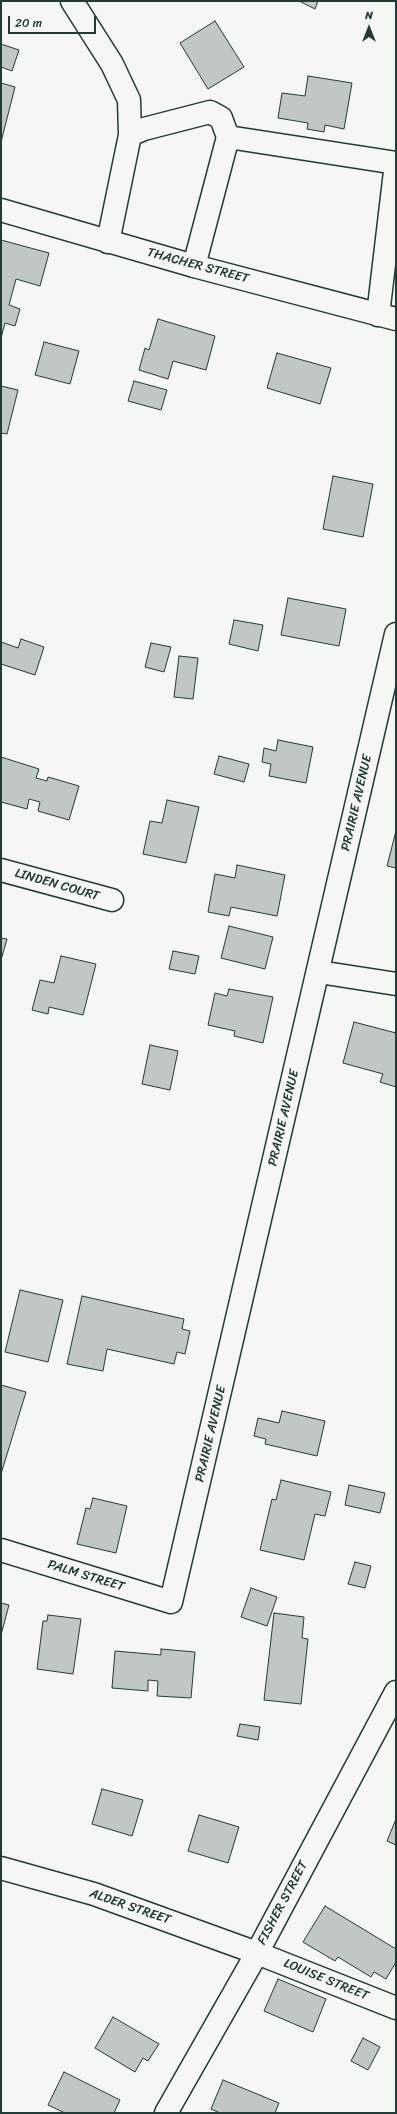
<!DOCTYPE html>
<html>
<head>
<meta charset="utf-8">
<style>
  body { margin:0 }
  #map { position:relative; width:397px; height:2114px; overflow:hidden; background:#f6f6f2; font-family:Sriracha,sans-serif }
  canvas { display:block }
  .frame { position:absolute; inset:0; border:2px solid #1f3d34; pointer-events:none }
  .north { position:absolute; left:349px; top:8px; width:40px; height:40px; -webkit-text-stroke:3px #f6f6f2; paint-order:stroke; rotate:0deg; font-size:11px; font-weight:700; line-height:16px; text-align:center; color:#1f3d34 }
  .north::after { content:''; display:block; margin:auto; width:14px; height:18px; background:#1f3d34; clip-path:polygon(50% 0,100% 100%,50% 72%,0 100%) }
  .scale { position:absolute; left:8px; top:16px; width:88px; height:18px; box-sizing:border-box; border:2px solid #1f3d34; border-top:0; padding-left:5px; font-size:12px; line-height:14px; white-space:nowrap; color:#1f3d34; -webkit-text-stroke:3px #f6f6f2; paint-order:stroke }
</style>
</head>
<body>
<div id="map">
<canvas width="397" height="2114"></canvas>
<div class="frame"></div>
<div class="north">N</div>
<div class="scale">20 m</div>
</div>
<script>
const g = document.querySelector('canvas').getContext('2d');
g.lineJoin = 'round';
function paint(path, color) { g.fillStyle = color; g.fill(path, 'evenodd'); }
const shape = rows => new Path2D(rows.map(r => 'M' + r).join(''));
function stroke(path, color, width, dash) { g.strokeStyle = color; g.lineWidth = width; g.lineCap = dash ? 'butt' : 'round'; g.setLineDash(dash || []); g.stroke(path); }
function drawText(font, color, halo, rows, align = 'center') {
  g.font = font + ' Sriracha,sans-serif'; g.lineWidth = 4; g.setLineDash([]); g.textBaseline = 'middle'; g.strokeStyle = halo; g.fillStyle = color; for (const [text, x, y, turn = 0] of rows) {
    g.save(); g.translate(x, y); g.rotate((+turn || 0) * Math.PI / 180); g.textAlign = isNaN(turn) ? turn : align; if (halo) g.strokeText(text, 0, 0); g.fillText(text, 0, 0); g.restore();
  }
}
const building = shape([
  [299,1,318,1,315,9,299,1],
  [215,21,244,67,208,89,180,43,215,21],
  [1,44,19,50,12,71,1,67,1,44],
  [308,76,352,83,344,129,325,125,324,132,307,129,308,123,278,118,282,93,305,96,308,76],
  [1,83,15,87,1,142,1,83],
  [1,240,49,253,40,286,16,279,9,305,20,309,15,326,5,323,1,338,1,240],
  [158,319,215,336,206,370,173,361,168,379,139,370,145,348,149,350,158,319],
  [44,342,79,351,70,384,35,375,44,342],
  [277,353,331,368,320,404,267,388,277,353],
  [134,381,167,390,161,410,128,401,134,381],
  [1,386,18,390,7,434,1,433,1,386],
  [333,476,373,484,363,537,323,529,333,476],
  [288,598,346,609,339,646,281,635,288,598],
  [234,620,263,625,258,651,229,644,234,620],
  [21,639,44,647,35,675,1,664,1,642,18,648,21,639],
  [151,643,171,647,164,672,145,667,151,643],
  [179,656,198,658,193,699,174,697,179,656],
  [278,740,313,747,306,783,269,776,271,764,262,762,264,748,276,751,278,740],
  [219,756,249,764,244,782,214,774,219,756],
  [1,757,39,769,36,778,47,781,48,777,79,786,69,820,38,811,40,802,29,799,27,809,1,802,1,757],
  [167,800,199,807,186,863,143,854,150,821,162,823,167,800],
  [396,831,396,868,387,866,396,831],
  [237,865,285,875,277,916,231,907,229,916,208,912,215,874,235,878,237,865],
  [229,926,273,937,265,969,221,958,229,926],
  [1,938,7,939,1,960,1,938],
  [173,951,199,956,195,974,169,969,173,951],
  [61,956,96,964,83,1015,49,1007,48,1014,32,1010,40,980,54,983,61,956],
  [229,989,273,997,263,1043,234,1036,235,1031,208,1025,215,993,227,996,229,989],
  [354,1022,396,1033,396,1087,380,1082,383,1074,343,1063,354,1022],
  [150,1045,178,1051,170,1090,142,1084,150,1045],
  [20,1290,63,1300,48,1362,5,1352,20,1290],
  [82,1296,184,1319,182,1329,190,1331,185,1354,177,1352,174,1364,107,1349,103,1371,67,1364,82,1296],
  [1,1385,26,1392,1,1474,1,1385],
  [282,1411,325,1421,317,1456,265,1444,266,1439,254,1436,258,1418,279,1423,282,1411],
  [281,1480,331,1492,325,1516,315,1514,304,1560,260,1550,272,1499,276,1500,281,1480],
  [349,1485,385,1493,380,1513,345,1505,349,1485],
  [93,1498,127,1506,116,1553,77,1544,86,1508,90,1509,93,1498],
  [355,1562,371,1566,365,1588,348,1584,355,1562],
  [251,1588,277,1597,267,1626,241,1617,251,1588],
  [1,1603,9,1605,1,1635,1,1603],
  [274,1613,304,1617,302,1638,308,1639,301,1704,264,1700,274,1613],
  [48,1615,81,1619,73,1674,37,1669,43,1621,47,1621,48,1615],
  [161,1649,195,1652,191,1698,157,1696,158,1681,148,1680,148,1691,112,1688,115,1651,161,1655,161,1649],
  [240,1724,260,1727,258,1740,237,1736,240,1724],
  [102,1789,143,1800,132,1836,92,1824,102,1789],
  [199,1815,239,1827,228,1863,188,1851,199,1815],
  [396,1819,396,1845,387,1841,396,1819],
  [325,1906,396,1949,396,1962,386,1979,374,1972,371,1977,338,1957,335,1961,303,1942,325,1906],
  [278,1979,326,1999,313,2032,264,2011,278,1979],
  [113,2017,159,2044,148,2061,143,2058,135,2072,95,2048,113,2017],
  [363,2038,380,2047,368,2070,351,2061,363,2038],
  [64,2072,120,2100,114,2113,65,2113,48,2105,64,2072],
  [223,2080,279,2103,275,2113,220,2113,211,2109,223,2080]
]);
const minor = shape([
  [72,1,112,64,129,100,130,135,108,242],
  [130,135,144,129,210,112,221,118,228,137,396,163],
  [194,266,228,137],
  [378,315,396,163],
  [1,870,112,900],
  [319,972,396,984],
  [1,1550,171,1602,396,634],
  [1,1868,94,1894,257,1953,396,2008],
  [166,2113,257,1953,396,1692]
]);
const major = shape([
  [1,210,194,266,396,319]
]);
const streetNames = [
  ["THACHER STREET",198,266,15],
  ["PRAIRIE AVENUE",357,803,-77],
  ["LINDEN COURT",57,885,16],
  ["PRAIRIE AVENUE",284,1118,-77],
  ["PRAIRIE AVENUE",211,1434,-77],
  ["PALM STREET",86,1576,17],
  ["FISHER STREET",283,1903,-62],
  ["ALDER STREET",130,1907,19],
  ["LOUISE STREET",326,1980,22]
];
paint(building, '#c1c8c3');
stroke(building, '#1f3d34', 1);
stroke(minor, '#1f3d34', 25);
stroke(major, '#1f3d34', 25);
stroke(minor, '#f6f6f2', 22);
stroke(major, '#f6f6f2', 22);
drawText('13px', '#1f3d34', '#f6f6f2', streetNames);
</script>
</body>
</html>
